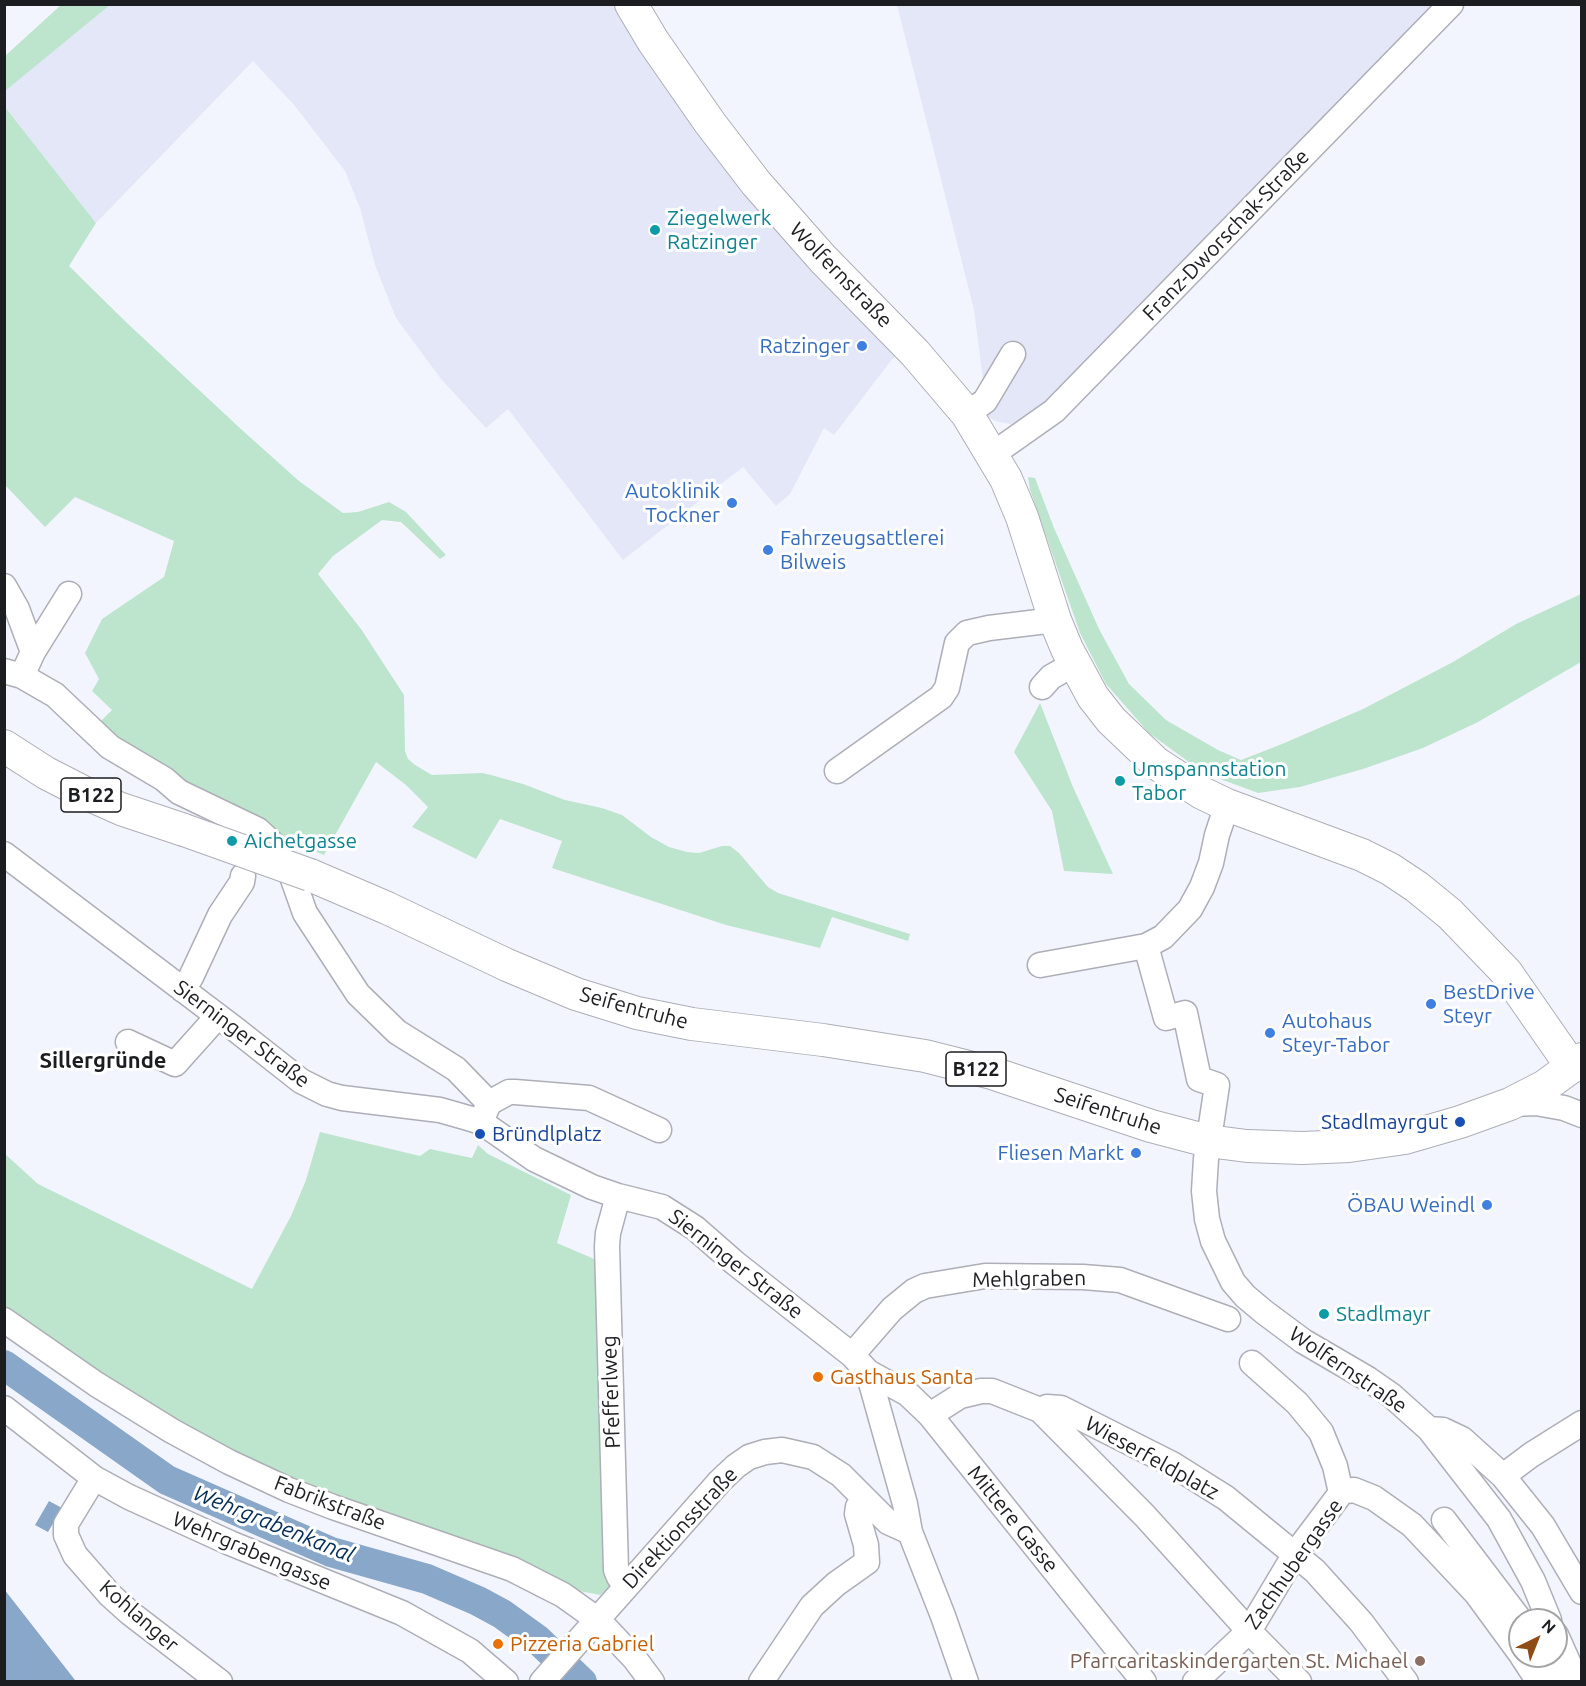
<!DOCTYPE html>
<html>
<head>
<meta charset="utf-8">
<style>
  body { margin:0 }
  #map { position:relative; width:1586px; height:1686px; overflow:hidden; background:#f3f5fe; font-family:Ubuntu,sans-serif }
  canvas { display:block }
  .frame { position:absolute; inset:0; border:6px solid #1c1d20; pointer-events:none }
  .north { position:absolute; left:1508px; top:1608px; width:60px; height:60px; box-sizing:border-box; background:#fff; border:2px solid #a4a5a6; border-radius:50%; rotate:43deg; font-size:16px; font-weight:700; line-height:24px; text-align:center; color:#1c1d20 }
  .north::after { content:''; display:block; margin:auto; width:21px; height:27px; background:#8e4d17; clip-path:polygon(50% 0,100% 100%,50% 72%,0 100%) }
</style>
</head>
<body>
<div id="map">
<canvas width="1586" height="1686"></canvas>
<div class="frame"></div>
<div class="north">N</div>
</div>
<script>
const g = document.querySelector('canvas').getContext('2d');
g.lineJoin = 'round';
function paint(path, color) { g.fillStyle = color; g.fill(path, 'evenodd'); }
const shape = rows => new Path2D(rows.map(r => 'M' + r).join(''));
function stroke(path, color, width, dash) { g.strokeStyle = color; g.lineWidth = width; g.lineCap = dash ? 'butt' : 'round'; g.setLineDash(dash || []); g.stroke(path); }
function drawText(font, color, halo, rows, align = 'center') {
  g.font = font + ' Ubuntu,sans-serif'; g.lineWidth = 6; g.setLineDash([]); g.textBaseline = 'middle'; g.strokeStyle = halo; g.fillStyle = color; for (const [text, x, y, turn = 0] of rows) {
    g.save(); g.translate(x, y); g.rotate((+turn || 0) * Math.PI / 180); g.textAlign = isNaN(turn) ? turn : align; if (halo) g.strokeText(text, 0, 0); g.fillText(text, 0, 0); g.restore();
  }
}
const built = shape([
  [1434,4,1030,419,1010,424,995,421,984,414,980,401,983,380,974,310,897,5],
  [110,5,615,5,633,35,897,353,834,435,824,428,790,494,776,506,743,467,623,560,508,409,486,428,441,379,396,318,375,265,360,208,345,171,295,106,253,61,96,223,5,107,4,91]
]);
const green = shape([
  [62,4,110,5,5,91,5,56],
  [5,107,96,223,69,266,127,323,242,430,299,481,343,513,358,512,389,502,406,512,446,555,440,559,401,522,382,520,333,556,318,574,361,629,404,695,405,751,408,759,415,765,432,775,482,773,491,775,523,784,565,800,602,808,622,815,651,837,669,847,687,852,699,853,722,846,730,846,739,853,768,887,778,893,910,934,908,941,832,917,820,948,726,925,552,868,562,841,500,819,476,859,412,827,428,807,406,785,376,762,324,855,289,841,120,747,100,722,112,710,92,691,99,679,85,653,102,619,164,577,174,541,75,497,45,527,5,485],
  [1028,477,1035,478,1054,528,1099,629,1129,684,1166,720,1218,750,1241,760,1282,744,1363,709,1453,662,1516,624,1581,594,1581,662,1478,722,1423,748,1363,769,1300,787,1258,793,1204,773,1149,733,1106,684,1080,633,1030,490],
  [1040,703,1073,787,1113,874,1064,871,1052,811,1014,752],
  [320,1132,420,1156,430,1149,472,1158,478,1145,488,1154,571,1195,557,1243,601,1262,599,1311,609,1588,600,1595,569,1589,391,1522,220,1447,5,1314,4,1153,38,1184,252,1289,291,1216,306,1180]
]);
const water = shape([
  [49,1501,62,1508,48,1532,35,1525],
  [4,1589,75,1680,76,1681,5,1681]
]);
const river = shape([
  [4,1365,167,1480,331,1552,427,1579,478,1601,502,1614,538,1640,582,1682]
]);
const minor = shape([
  [967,414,985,401,1013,354],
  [993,454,1054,411,1451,4],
  [4,586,17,609,33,652],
  [4,671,22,676,55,695,110,747,164,779,179,792,258,830,273,844,289,868,305,913,358,994,397,1032,456,1069,489,1103,481,1122],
  [22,676,33,652,69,594],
  [1042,687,1051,677,1074,664],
  [837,771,941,697,947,688,957,643,967,633,989,628,1055,620],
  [4,854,235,1029,301,1081,327,1094,342,1098,440,1110,468,1118,481,1122,534,1159,592,1187,618,1196,662,1207,695,1228,735,1263,852,1355,868,1372,905,1504,910,1532,943,1616,966,1682],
  [1146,946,1166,1018,1185,1013,1199,1079,1217,1085,1206,1159,1204,1191,1207,1219,1213,1241,1233,1282,1245,1296,1264,1312,1303,1341,1368,1379,1391,1395,1429,1429,1499,1519,1533,1581,1549,1620],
  [1040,965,1146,946,1163,937,1190,909,1202,887,1211,863,1217,835,1227,805],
  [183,990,191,977,220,915,242,882,243,876],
  [128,1042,175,1064,218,1016],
  [489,1103,509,1092,515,1092,589,1098,659,1130],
  [1512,1104,1536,1103,1564,1108,1582,1115],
  [618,1196,608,1233,607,1246,616,1570,619,1577,627,1585],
  [4,1320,96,1384,172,1431,229,1462,289,1490,333,1507,512,1569,563,1595,598,1620,635,1659,652,1682],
  [852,1355,892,1309,914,1291,925,1286,985,1276,1083,1277,1120,1280,1228,1319],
  [1252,1363,1297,1403,1321,1432,1335,1466,1341,1493],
  [868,1372,908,1394,930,1415,1144,1682],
  [4,1408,94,1478,129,1497,230,1543,402,1613,470,1651,506,1682],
  [1040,1410,1047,1407,1061,1408,1172,1464,1226,1498,1315,1571,1361,1622,1406,1682],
  [930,1415,960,1396,981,1391,992,1391,1040,1410,1145,1516,1249,1631,1299,1682],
  [1429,1429,1443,1430,1462,1439,1503,1476,1543,1526,1582,1592],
  [1503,1476,1531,1455,1582,1423],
  [94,1478,66,1524,66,1535,75,1555,110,1595,130,1613,220,1682],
  [1444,1520,1520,1620],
  [1556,1635,1577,1682],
  [1522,1656,1539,1682],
  [1543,1656,1560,1682],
  [542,1682,720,1481,736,1466,749,1457,765,1452,782,1450,813,1457,841,1475,888,1522,910,1532],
  [761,1682,812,1606,836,1584,867,1562,866,1545,857,1514,858,1507,864,1498],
  [1195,1682,1249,1631,1295,1554,1341,1493,1346,1491,1354,1490,1374,1498,1412,1525,1476,1593,1520,1653]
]);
const major = shape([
  [631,4,653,41,710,123,756,183,823,259,915,353,967,414,1006,479,1022,517,1055,620,1067,649,1093,697,1111,720,1156,763,1202,793,1227,805,1362,855,1390,869,1417,887,1450,914,1506,972,1572,1067],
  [4,746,46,773,85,793,121,809,184,830],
  [310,875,387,908,507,965,576,994,637,1013,692,1024,823,1040,925,1056,992,1073,1151,1126,1208,1141,1247,1146,1302,1148,1349,1146,1405,1138,1460,1122,1510,1104,1545,1086,1582,1059]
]);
const majorBridge = shape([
  [184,830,310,875]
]);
const markers = [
  [655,230,6,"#0f9aa8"],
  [862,346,6,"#3f7fe0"],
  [732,503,6,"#3f7fe0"],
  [768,550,6,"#3f7fe0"],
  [1120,781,6,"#0f9aa8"],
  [232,841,6,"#0f9aa8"],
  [1431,1004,6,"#3f7fe0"],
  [1270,1033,6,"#3f7fe0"],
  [1460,1122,6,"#1a4fb4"],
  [480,1134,6,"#1a4fb4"],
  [1136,1153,6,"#3f7fe0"],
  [1487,1205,6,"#3f7fe0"],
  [1324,1314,6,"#0f9aa8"],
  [818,1377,6,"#e8710a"],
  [498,1644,6,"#e8710a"],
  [1420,1661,6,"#8d6e63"]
];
const shields = [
  [91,795,60],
  [976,1069,60]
];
const shieldNames = [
  ["B122",91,795],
  ["B122",976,1069]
];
const cultureNames = [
  ["Ziegelwerk",667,218],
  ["Ratzinger",667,242],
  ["Umspannstation",1132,769],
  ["Tabor",1132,793],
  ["Aichetgasse",244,841],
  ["Stadlmayr",1336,1314]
];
const streetNames = [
  ["Franz-Dworschak-Straße",1226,235,-46],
  ["Wolfernstraße",841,275,46],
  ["Seifentruhe",634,1008,15],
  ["Sierninger Straße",242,1034,37],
  ["Seifentruhe",1108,1111,18],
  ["Sierninger Straße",736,1264,38],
  ["Mehlgraben",1029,1279,-1],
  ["Wolfernstraße",1348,1370,34],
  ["Pfefferlweg",611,1392,-92],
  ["Wieserfeldplatz",1152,1458,29],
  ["Fabrikstraße",330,1503,21],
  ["Mittere Gasse",1013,1519,51],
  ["Direktionsstraße",680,1528,-47],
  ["Wehrgrabengasse",252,1551,23],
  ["Zachhubergasse",1294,1564,-55],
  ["Kohlanger",139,1616,41]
];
const shopNames = [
  ["Ratzinger",850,346],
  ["Autoklinik",720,491],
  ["Tockner",720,515],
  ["Fahrzeugsattlerei",780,538,"left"],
  ["Bilweis",780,562,"left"],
  ["BestDrive",1443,992,"left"],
  ["Steyr",1443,1016,"left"],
  ["Autohaus",1282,1021,"left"],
  ["Steyr-Tabor",1282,1045,"left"],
  ["Fliesen Markt",1124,1153],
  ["ÖBAU Weindl",1475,1205]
];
const transitNames = [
  ["Stadlmayrgut",1448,1122],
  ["Bründlplatz",492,1134,"left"]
];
const foodNames = [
  ["Gasthaus Santa",830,1377],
  ["Pizzeria Gabriel",510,1644]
];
const educationNames = [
  ["Pfarrcaritaskindergarten St. Michael",1408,1661]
];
const neighbourhoodNames = [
  ["Sillergründe",103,1061]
];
const waterNames = [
  ["Wehrgrabenkanal",274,1524,22]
];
paint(built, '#e4e7f7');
paint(green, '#bde5cd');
paint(water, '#89a7c8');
stroke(river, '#89a7c8', 30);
stroke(minor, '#adaeb7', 27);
stroke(major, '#adaeb7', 34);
stroke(minor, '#fff', 24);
stroke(major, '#fff', 32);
stroke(majorBridge, '#adaeb7', 34, []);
stroke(majorBridge, '#fff', 32);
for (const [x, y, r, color] of markers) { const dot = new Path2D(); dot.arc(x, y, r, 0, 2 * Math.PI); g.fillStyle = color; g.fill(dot); stroke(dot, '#fff', 2); }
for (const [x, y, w] of shields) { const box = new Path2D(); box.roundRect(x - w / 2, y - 17, w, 34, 4.5); g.fillStyle = '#fff'; g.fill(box); stroke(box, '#1c1d20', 1.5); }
drawText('bold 20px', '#1c1d20', null, shieldNames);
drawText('21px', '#0d838f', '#fff', cultureNames, 'left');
drawText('21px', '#1c1d20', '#fff', streetNames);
drawText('21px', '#366cbe', '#fff', shopNames, 'right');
drawText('21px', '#164399', '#fff', transitNames, 'right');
drawText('21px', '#c56008', '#fff', foodNames, 'left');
drawText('21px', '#785e54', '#fff', educationNames, 'right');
drawText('bold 22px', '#1c1d20', '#fff', neighbourhoodNames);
drawText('italic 22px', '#002d57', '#fff', waterNames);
</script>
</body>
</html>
